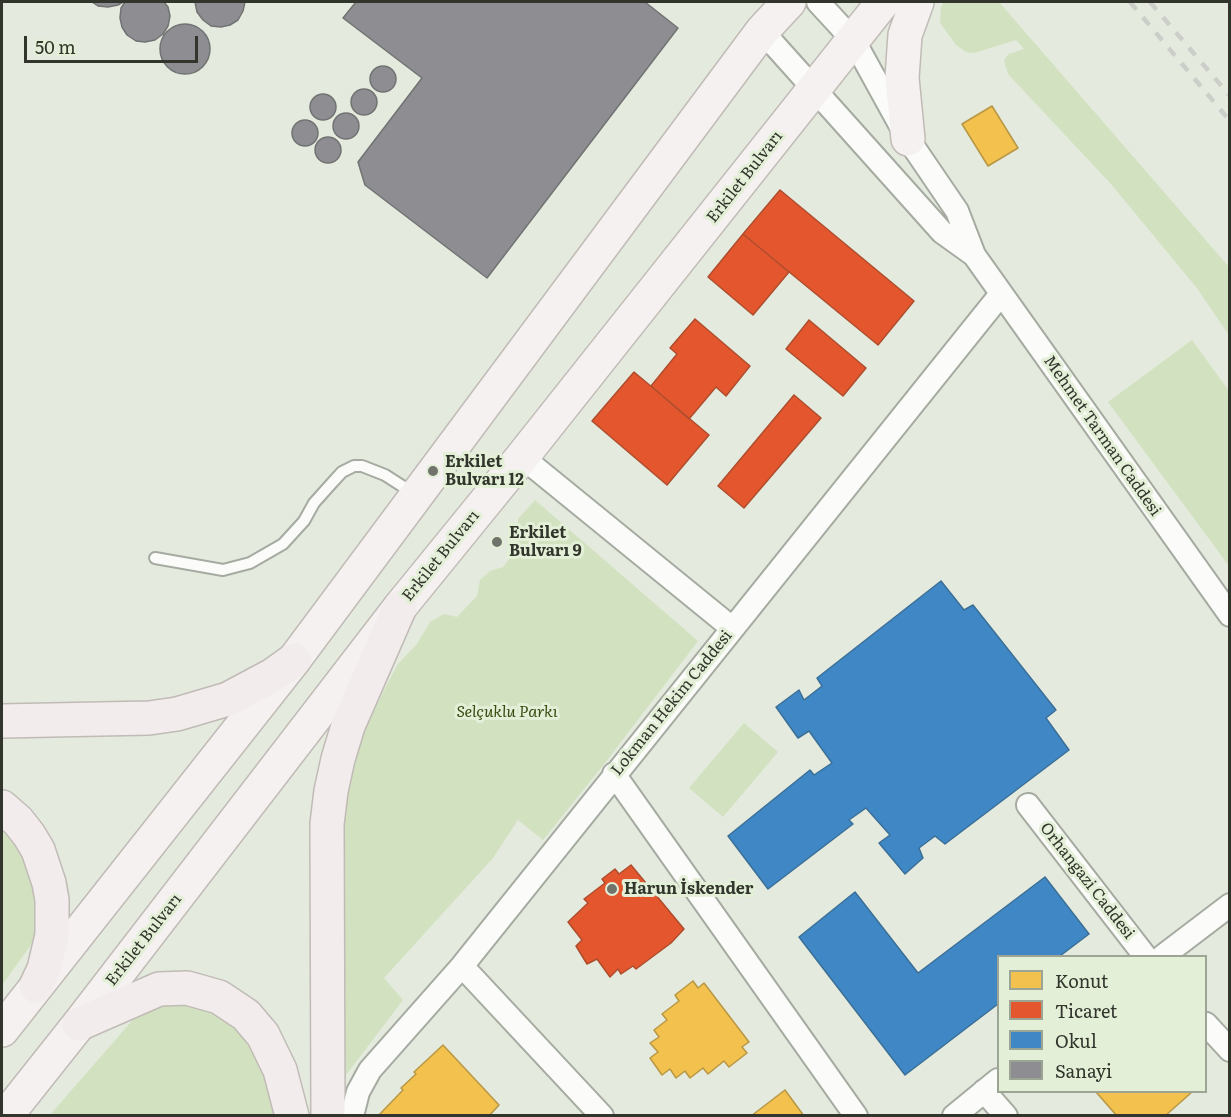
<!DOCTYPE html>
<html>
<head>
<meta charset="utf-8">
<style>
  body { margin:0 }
  #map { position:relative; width:1231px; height:1117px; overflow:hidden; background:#e4eadd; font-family:Literata,serif }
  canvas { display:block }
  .frame { position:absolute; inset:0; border:3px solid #31352c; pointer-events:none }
  .legend { position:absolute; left:997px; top:955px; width:210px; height:138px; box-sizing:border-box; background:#e4efd8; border:2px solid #9ca593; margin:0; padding:8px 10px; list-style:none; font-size:18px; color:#31352c }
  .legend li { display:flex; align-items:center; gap:12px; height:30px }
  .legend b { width:30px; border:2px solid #9ca593 }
  .scale { position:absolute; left:24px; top:36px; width:174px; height:27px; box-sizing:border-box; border:3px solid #31352c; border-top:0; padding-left:8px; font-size:18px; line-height:21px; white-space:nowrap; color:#31352c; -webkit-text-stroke:4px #e4efd8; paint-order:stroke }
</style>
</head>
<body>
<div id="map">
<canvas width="1231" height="1117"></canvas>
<div class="frame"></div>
<ul class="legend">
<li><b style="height:16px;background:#f2c14e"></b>Konut</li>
<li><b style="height:16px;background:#e4572e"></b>Ticaret</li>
<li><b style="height:16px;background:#3f88c5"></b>Okul</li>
<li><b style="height:16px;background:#8d8d92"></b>Sanayi</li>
</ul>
<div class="scale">50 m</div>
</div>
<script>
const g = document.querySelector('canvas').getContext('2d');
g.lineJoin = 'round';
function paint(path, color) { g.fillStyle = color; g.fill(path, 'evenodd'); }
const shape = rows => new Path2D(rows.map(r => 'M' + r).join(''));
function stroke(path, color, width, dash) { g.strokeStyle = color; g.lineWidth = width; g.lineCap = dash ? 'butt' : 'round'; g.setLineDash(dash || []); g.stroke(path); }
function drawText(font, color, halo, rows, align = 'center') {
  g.font = font + ' Literata,serif'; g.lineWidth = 6; g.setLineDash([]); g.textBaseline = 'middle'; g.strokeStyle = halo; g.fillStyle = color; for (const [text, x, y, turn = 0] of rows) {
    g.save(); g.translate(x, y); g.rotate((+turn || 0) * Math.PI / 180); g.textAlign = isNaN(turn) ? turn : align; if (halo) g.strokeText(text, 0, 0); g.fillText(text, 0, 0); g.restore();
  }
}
const green = shape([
  [944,2,999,2,1229,267,1229,335,1196,287,1111,184,1008,74,1004,60,1009,54,1024,49,1016,40,974,53,966,52,956,45,940,23,941,7],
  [1192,340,1229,391,1229,566,1108,402],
  [535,500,698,641,605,763,543,840,518,820,493,858,384,978,403,1000,346,1075,337,817,342,779,382,694,398,664,417,644,430,622,444,614,457,617,477,596,480,580,490,571,503,567,518,548,518,519],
  [744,723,778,752,723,817,689,788],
  [2,823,16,837,37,883,36,930,31,945,2,985],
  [165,1003,205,1005,247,1030,280,1116,49,1116,138,1014]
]);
const homes = shape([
  [992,106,1018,148,988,166,962,124,992,106],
  [693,981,698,988,704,983,749,1042,742,1047,747,1053,729,1067,724,1061,708,1074,703,1068,690,1078,685,1071,676,1078,670,1069,662,1075,650,1058,658,1052,650,1043,659,1037,654,1030,667,1020,662,1014,679,1001,675,995,693,981],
  [443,1045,499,1105,489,1116,378,1116,403,1090,401,1088,416,1074,414,1072,443,1045],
  [785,1090,804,1116,751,1116,785,1090],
  [1096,1092,1192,1092,1165,1116,1117,1116,1096,1092]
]);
const shops = shape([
  [780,190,914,301,878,345,743,234,780,190],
  [743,234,789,272,753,315,708,277,743,234],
  [695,319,750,366,726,396,716,387,689,419,651,386,677,354,670,348,695,319],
  [809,320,866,368,843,396,786,349,809,320],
  [634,372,709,435,667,485,592,421,634,372],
  [794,395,821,418,744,508,718,486,794,395],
  [631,865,684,929,671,943,636,969,633,966,621,974,618,969,610,977,597,959,587,964,576,946,582,940,568,922,588,903,584,899,605,883,602,879,615,869,619,874,631,865]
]);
const schools = shape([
  [941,581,964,610,973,605,1056,710,1046,718,1069,750,945,844,935,836,919,848,923,858,905,874,879,843,890,835,866,808,849,820,853,824,768,889,728,836,810,770,814,775,832,763,809,731,798,738,776,707,799,690,804,700,822,686,817,678,941,581],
  [1045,877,1089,934,1060,956,998,956,998,1004,905,1075,799,937,855,892,918,973,1045,877]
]);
const industry = shape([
  [92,2,123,2,118,5,108,7,98,6,92,2],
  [125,2,164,2,168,7,170,16,168,26,163,34,155,40,145,42,136,41,127,35,122,27,120,18,121,8,125,2],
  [195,2,245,2,243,11,238,20,230,25,221,27,211,26,203,20,197,12,195,2],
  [356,2,645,2,678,28,487,278,365,185,358,162,422,78,343,18,356,2],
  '160 49a25 25 0 1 1 50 0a25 25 0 1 1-50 0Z',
  '370 79a13 13 0 1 1 26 0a13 13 0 1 1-26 0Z',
  '351 102a13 13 0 1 1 26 0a13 13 0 1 1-26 0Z',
  '310 107a13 13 0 1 1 26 0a13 13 0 1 1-26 0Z',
  '333 126a13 13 0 1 1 26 0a13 13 0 1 1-26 0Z',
  '292 133a13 13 0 1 1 26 0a13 13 0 1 1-26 0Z',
  '315 150a13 13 0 1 1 26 0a13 13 0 1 1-26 0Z'
]);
const service = shape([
  [155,558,223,570,250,563,283,544,304,521,314,503,331,484,342,472,354,466,362,466,385,475,413,493]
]);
const minor = shape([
  [818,2,854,41,908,139,957,211,974,255,1230,615],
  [762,31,942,232,974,255],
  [522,457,732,628],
  [614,774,856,1116],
  [1028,805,1145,956],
  [1163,956,1230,905],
  [462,966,602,1116],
  [1206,1024,1230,1050],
  [984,1091,1006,1116],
  [352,1116,358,1092,370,1070,462,966,1001,294],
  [954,1116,998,1080]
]);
const primary = shape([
  [908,139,902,78,905,35,917,2],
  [2,1030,294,660,762,31,789,2],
  [6,1116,79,1024,400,607,522,457,883,2]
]);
const trunk = shape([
  [2,721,149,718,177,714,228,699,273,675,294,660],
  [2,807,18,821,29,835,38,850,49,883,52,900,52,935,44,969,36,986],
  [79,1024,159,989,187,988,219,997,246,1015,263,1035,280,1070,292,1116],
  [328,1116,327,824,331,791,338,759,348,726,400,607]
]);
const rail = shape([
  [1130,2,1230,121],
  [1150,2,1230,96]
]);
const markers = [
  [433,471,6,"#70746a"],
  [497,542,6,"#70746a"],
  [612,889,6,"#70746a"]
];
const streetNames = [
  ["Erkilet Bulvarı",745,177,-52],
  ["Mehmet Tarman Caddesi",1102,436,55],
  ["Erkilet Bulvarı",441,556,-51],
  ["Lokman Hekim Caddesi",672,703,-51],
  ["Orhangazi Caddesi",1087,881,52],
  ["Erkilet Bulvarı",144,940,-52]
];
const poiNames = [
  ["Erkilet",445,462],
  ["Bulvarı 12",445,480],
  ["Erkilet",509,533],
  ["Bulvarı 9",509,551],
  ["Harun İskender",624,889]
];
const parkNames = [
  ["Selçuklu Parkı",507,712]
];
paint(green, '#d2e1c0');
paint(homes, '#f2c14e');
stroke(homes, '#b89744', 1.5);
paint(shops, '#e4572e');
stroke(shops, '#ae4d2d', 1.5);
paint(schools, '#3f88c5');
stroke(schools, '#3b6f97', 1.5);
paint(industry, '#8d8d92');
stroke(industry, '#717373', 1.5);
stroke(service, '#a6aba1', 14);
stroke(minor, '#a6aba1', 26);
stroke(primary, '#c0bbb6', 36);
stroke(trunk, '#c0bbb6', 36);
stroke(service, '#fbfcfa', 10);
stroke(minor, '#fbfcfa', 22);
stroke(primary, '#f4f1f0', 33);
stroke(trunk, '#f2ecec', 33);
stroke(rail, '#ccceca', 4.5, [10, 10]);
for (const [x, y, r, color] of markers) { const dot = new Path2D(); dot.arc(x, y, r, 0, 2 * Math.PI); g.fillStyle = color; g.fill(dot); stroke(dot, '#e4efd8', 2); }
drawText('16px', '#31352c', '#e4efd8', streetNames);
drawText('bold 16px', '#31352c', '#e4efd8', poiNames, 'left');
drawText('italic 16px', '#394d12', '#e4efd8', parkNames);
</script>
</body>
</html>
